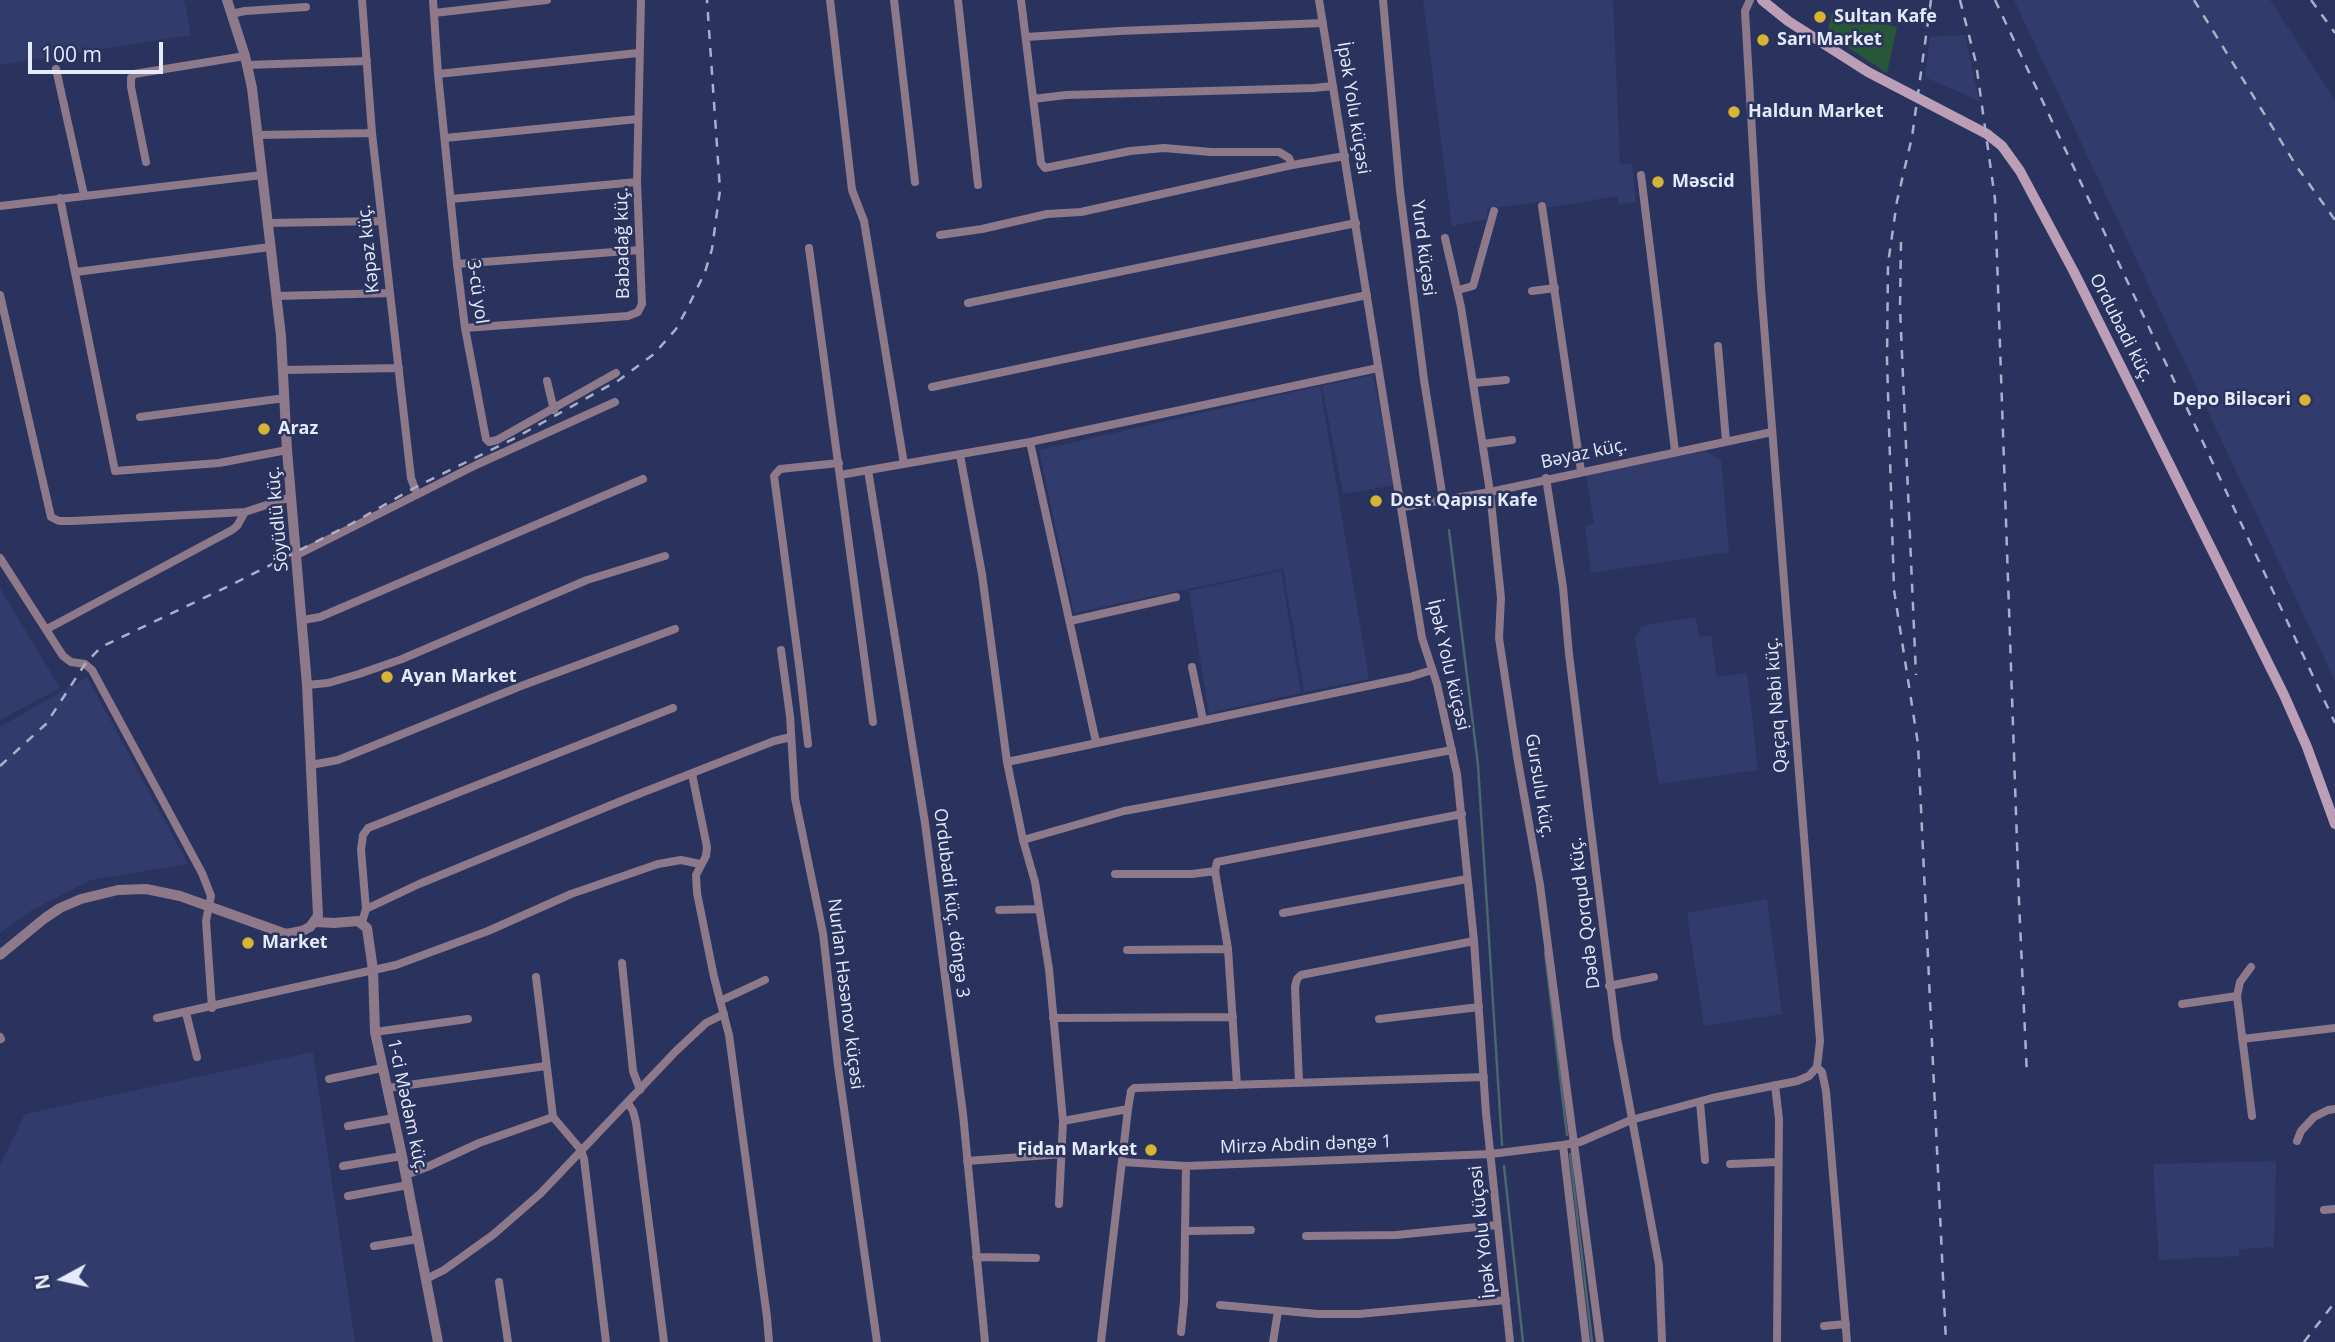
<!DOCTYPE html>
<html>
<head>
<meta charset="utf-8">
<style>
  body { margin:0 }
  #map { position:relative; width:2335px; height:1342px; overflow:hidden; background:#2a335d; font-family:"Open Sans",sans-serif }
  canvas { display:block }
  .north { position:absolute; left:28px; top:1244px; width:70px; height:70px; -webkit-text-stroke:5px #2a335d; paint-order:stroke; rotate:262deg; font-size:19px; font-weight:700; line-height:28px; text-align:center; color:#e5eafa }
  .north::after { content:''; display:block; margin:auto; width:24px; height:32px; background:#e5eafa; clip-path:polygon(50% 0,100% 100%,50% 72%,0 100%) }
  .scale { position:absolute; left:28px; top:42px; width:135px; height:32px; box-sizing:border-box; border:4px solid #e5eafa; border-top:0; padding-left:9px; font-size:21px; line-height:24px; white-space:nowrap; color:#e5eafa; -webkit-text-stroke:5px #2a335d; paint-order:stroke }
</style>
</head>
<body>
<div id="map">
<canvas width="2335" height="1342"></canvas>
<div class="north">N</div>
<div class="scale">100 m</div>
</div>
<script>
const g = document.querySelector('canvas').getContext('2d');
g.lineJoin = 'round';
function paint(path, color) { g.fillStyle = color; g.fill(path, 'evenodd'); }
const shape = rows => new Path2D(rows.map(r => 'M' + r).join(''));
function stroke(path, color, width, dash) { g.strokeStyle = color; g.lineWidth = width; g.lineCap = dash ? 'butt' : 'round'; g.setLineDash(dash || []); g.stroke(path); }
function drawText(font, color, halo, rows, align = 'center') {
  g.font = font + ' "Open Sans",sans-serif'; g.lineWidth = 5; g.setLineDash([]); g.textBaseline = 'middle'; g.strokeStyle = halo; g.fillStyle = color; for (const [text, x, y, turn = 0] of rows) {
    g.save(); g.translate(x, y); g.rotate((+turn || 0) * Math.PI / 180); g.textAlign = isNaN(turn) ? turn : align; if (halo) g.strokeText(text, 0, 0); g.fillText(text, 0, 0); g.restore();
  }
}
const built = shape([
  [0,0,184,0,191,35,0,65],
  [1423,0,1613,0,1620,164,1632,164,1636,202,1619,204,1617,196,1547,208,1545,201,1487,209,1487,219,1452,226],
  [2014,0,2270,0,2335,100,2335,681],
  [1965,35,1979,101,1925,77,1930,37],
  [1373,375,1395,485,1343,494,1322,386],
  [1320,386,1369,679,1304,692,1283,569,1074,613,1039,450],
  [1706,451,1721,460,1729,552,1591,573,1585,526,1594,523,1586,475],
  [1281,571,1301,693,1209,713,1189,591],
  [0,588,60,688,0,720],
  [1696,617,1699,637,1711,636,1717,677,1747,673,1758,770,1659,784,1635,638,1642,626],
  [87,677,188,864,91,880,32,910,0,933,0,727],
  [1767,899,1782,1014,1704,1026,1687,913],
  [313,1052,355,1342,0,1342,0,1165,25,1114],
  [2276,1161,2274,1247,2239,1249,2239,1256,2159,1260,2153,1164]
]);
const green = shape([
  [1832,12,1897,27,1887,73,1827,34]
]);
const stream = shape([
  [1449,530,1478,765,1502,1145],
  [1545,952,1567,1135],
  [1570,1154,1592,1342],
  [1504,1166,1523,1342]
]);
const minor = shape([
  [362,0,372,133,390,293,411,478,417,494],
  [433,0,438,74,457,264,465,328,486,439,489,442,497,440,616,373],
  [830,0,852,190,864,221,904,464],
  [894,0,915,182],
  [958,0,978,185],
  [1021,0,1041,163,1045,168,1130,151,1164,148,1211,152,1279,152,1289,158,1292,165],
  [1319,0,1422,638,1437,684,1457,774,1474,941,1486,1113,1510,1342],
  [1383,0,1400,191,1424,380,1443,499],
  [434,13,547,0],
  [231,14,245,11,306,7],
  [1026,37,1119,31,1323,23],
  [247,65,367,61],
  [56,69,84,195],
  [438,74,638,53],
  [1033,99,1066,95,1314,88,1333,86],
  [258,135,372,133],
  [445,138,638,119],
  [146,162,131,87,131,78,134,74,245,56],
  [1641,175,1675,451],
  [60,198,115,471,219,463,287,450],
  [451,199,637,182],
  [0,206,262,175],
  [1542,206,1581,471],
  [268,223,382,221],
  [940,235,982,229,1047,214,1081,212,1292,165,1345,156],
  [1445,238,1461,307,1490,492,1501,598,1499,638,1517,756,1540,885,1600,1342],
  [809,248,873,722],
  [457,264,640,250],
  [76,272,270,247],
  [1458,290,1473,286,1494,211],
  [1532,291,1555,288],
  [0,295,51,517,59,521,73,521,245,512],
  [277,296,390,293],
  [968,303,1356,223],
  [465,328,628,316,638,312,642,304,637,182,641,0],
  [1718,346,1726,441],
  [283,370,399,368],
  [547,381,554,410],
  [1474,383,1506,380],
  [932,387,1367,295],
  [140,417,285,398],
  [1030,442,1096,742],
  [1483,444,1512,440],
  [960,455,982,574,1007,762,1023,840,1035,882,1049,969,1063,1121,1059,1204],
  [868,470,925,823,963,1114,985,1342],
  [840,475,1030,442,1378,368],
  [1546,478,1563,587,1569,654,1617,1038,1659,1265,1662,1342],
  [1403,507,1490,492,1772,432],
  [297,555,478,464,615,402],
  [0,558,63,656,71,662,85,664,92,670,202,873,211,896,206,921,212,1008],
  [303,620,320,617,643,479],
  [1070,621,1176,597],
  [47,629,232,530,237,526,245,512,291,497],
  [781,650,790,716,795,798,823,933,838,1066,877,1342],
  [1192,667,1203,720],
  [307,685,328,683,359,674,402,659,587,580,665,556],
  [808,744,800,672,774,476,780,469,839,463],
  [1007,762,1410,677,1432,670],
  [311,765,338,760,521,686,675,629],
  [692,774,707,847,706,856,696,875,697,893,714,977,729,1035,767,1317,769,1342],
  [1023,840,1124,811,1452,750],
  [1115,874,1192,874,1215,871],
  [366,909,419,884,626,799,774,741,791,737],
  [999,910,1039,909],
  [1283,913,1467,879],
  [362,922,366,909,361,850,363,835,368,828,673,708],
  [1127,950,1228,949],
  [622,963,633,1071,640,1090],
  [2251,967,2240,982,2237,996,2252,1116],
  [536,977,553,1117,581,1150,584,1159,606,1342],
  [1609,986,1654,977],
  [720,1001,765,980],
  [2182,1004,2237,996],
  [186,1013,197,1057],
  [157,1018,396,965,488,931,571,894,658,864,681,860,700,864],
  [1053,1018,1233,1017],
  [1379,1019,1479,1007],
  [375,1032,468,1019],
  [0,1037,1,1039],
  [2242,1039,2335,1028],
  [1817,1067,1822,1072,1826,1091,1847,1342],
  [329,1079,382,1068],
  [1299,1083,1295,987,1297,979,1301,975,1474,941],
  [1237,1085,1228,949,1215,871,1217,862,1462,814],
  [1775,1085,1779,1119,1777,1342],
  [387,1088,546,1066],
  [1700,1102,1705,1160],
  [628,1103,633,1111,636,1122,664,1342],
  [1063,1121,1128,1109],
  [348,1126,394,1118],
  [2297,1141,2301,1131,2314,1117,2328,1110,2335,1109],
  [1563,1145,1586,1342],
  [967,1161,1063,1154],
  [1123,1162,1186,1166,1491,1154,1563,1145,1580,1142,1631,1120,1712,1098,1797,1081,1809,1076,1817,1067,1820,1041,1761,287,1745,11,1750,0],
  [1730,1164,1777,1162],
  [343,1166,402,1156],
  [406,1175,427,1167,479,1143,553,1117],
  [348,1196,408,1185],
  [2324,1210,2335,1209],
  [1187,1231,1251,1230],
  [1306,1236,1396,1235,1497,1225],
  [374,1246,418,1239],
  [976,1257,1036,1258],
  [426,1279,444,1270,494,1234,541,1193,676,1051,706,1023,724,1014],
  [499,1282,508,1342],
  [1220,1305,1318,1314,1359,1314,1506,1300],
  [1824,1326,1846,1324],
  [1181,1332,1184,1301,1186,1166],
  [1101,1342,1128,1109,1131,1091,1134,1088,1484,1077],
  [1273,1342,1278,1311]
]);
const tertiary = shape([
  [316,922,334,923,358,921,367,928,373,970,375,1032,402,1156,438,1342],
  [0,955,45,918,60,908,81,899,118,890,146,889,180,896,286,934,302,931,310,927,318,916,307,685,287,450,281,336,252,88,245,56,227,0]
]);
const secondary = shape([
  [1762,0,1788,21,1868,72,1987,134,2002,146,2020,171,2074,272,2284,695,2307,747,2335,824]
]);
const rail = shape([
  [1931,0,1912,137,1897,201,1888,264,1887,360,1894,590,1918,744,1946,1342],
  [1960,0,1976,63,1995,199,2019,901,2027,1076],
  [1995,0,2335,723],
  [2194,0,2297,167,2335,220],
  [2311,0,2335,33],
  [1901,242,1900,308,1916,675],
  [0,766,46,724,85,664,101,647,231,585,351,524,414,488,515,438,619,380,654,354,676,329,688,307,705,272,712,249,720,190,707,0],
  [2304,1342,2335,1302]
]);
const markers = [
  [1820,17,7,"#d7b434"],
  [1763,40,7,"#d7b434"],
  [1734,112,7,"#d7b434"],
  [1658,182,7,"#d7b434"],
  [2305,400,7,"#d7b434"],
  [264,429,7,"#d7b434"],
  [1376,501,7,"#d7b434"],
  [387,677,7,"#d7b434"],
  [248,943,7,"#d7b434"],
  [1151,1150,7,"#d7b434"]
];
const poiNames = [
  ["Sultan Kafe",1834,17],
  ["Sarı Market",1777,40],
  ["Haldun Market",1748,112],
  ["Məscid",1672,182],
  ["Depo Biləcəri",2291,400,"right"],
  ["Araz",278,429],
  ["Dost Qapısı Kafe",1390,501],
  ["Ayan Market",401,677],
  ["Market",262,943],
  ["Fidan Market",1137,1150,"right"]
];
const streetNames = [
  ["İpək Yolu küçəsi",1353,108,81],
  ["Babadağ küç.",623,243,-91],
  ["Yurd küçəsi",1423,248,83],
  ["Kəpəz küç.",369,249,-96],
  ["3-cü yol",477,292,82],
  ["Ordubadi küç.",2121,328,63],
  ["Bəyaz küç.",1584,454,-12],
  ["Söyüdlü küç.",278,519,-95],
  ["İpək Yolu küçəsi",1448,665,77],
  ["Qaçaq Nəbi küç.",1777,705,-94],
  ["Gursulu küç.",1539,786,81],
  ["Ordubadi küç. döngə 3",951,903,83],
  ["Dədə Qorqud küç.",1585,913,-97],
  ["Nurlan Həsənov küçəsi",845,994,83],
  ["1-ci Mədəm küç.",407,1106,78],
  ["Mirzə Abdin dəngə 1",1306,1145,-2],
  ["İpək Yolu küçəsi",1483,1232,-96]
];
paint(built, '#313c6c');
paint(green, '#285737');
stroke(stream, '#4a666f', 2.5);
stroke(minor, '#8d7989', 8);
stroke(tertiary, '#8d7989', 10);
stroke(secondary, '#bd9eb7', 10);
stroke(rail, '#aab0c8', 2.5, [9, 9]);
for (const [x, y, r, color] of markers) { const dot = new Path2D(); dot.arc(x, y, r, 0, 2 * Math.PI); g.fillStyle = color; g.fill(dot); stroke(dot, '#2a335d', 2.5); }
drawText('bold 18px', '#e5eafa', '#2a335d', poiNames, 'left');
drawText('18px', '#e5eafa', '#2a335d', streetNames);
</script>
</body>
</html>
